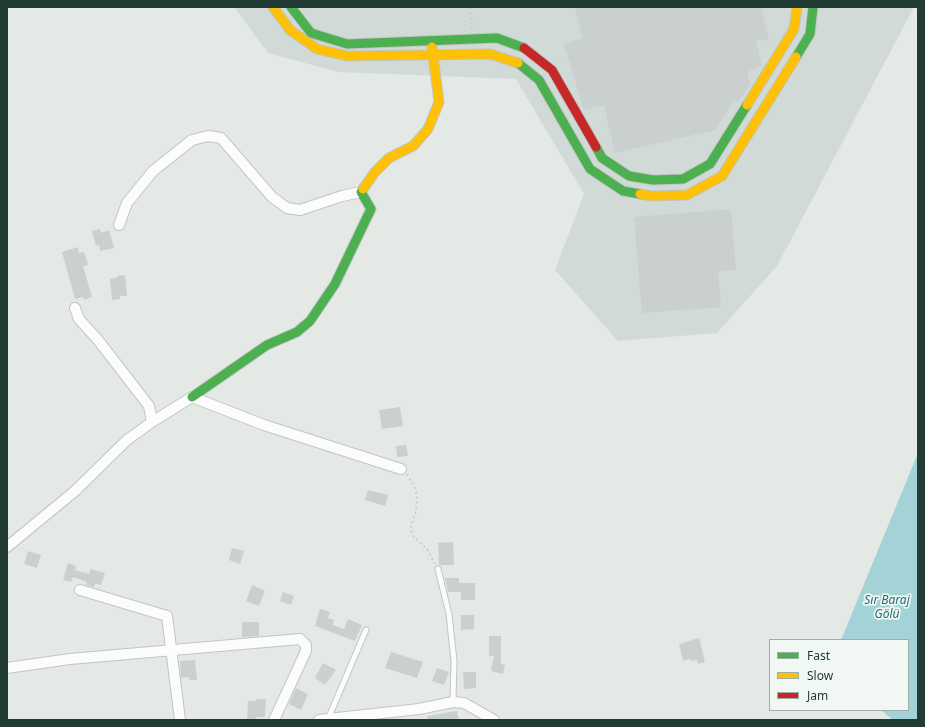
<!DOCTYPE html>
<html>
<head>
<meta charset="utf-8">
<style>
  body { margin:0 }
  #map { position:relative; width:925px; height:727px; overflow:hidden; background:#e4e9e6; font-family:"Noto Sans",sans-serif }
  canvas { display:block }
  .frame { position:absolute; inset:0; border:8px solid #213c34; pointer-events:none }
  .legend { position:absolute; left:769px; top:639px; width:140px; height:72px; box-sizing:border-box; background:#f1f8f4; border:1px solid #9eada7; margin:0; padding:5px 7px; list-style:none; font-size:12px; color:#213c34 }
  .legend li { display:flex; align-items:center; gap:8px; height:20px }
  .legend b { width:20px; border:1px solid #9eada7 }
</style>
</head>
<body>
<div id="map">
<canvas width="925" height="727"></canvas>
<div class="frame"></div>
<ul class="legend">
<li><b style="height:5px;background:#4caf50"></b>Fast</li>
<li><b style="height:5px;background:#ffc107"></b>Slow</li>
<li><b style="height:5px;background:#c62828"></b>Jam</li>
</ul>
</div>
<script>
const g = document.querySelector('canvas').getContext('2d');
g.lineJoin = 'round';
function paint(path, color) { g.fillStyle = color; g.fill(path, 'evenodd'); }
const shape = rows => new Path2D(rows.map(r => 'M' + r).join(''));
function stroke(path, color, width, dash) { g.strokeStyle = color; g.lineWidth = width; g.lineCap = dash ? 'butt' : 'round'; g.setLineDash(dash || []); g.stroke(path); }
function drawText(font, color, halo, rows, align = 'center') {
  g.font = font + ' "Noto Sans",sans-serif'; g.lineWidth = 3.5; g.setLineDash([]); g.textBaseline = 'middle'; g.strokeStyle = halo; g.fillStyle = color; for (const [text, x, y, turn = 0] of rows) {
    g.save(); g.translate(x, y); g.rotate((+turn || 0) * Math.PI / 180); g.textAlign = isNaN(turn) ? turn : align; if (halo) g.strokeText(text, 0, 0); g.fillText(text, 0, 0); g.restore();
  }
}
const built = shape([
  [234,7,914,7,777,266,717,333,618,341,555,270,584,194,516,79,338,72,268,53]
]);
const water = shape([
  [918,453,918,720,893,720,881,710,908,710,908,640,841,640]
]);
const building = shape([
  [575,7,761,7,769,39,756,41,762,66,747,72,750,84,739,101,734,101,715,130,615,153,604,105,584,110,564,44,582,38],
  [731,209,736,270,718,271,721,307,642,313,634,217],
  [100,229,101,233,109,230,114,248,100,251,99,245,96,246,92,231],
  [78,247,79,253,84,252,88,265,83,266,92,297,84,300,83,297,75,299,62,252],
  [125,275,127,296,120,296,120,299,112,300,110,279,117,278,117,276],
  [400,407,403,426,382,429,379,410],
  [406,445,408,456,397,457,396,446],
  [368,490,388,495,385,506,365,500],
  [453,542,454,565,439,565,438,543],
  [232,548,244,551,240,564,229,560],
  [28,551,41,555,37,568,24,564],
  [68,563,76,566,75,570,89,574,91,569,105,573,101,585,95,583,94,587,86,585,87,582,73,577,71,582,63,580],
  [445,578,459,578,459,583,475,583,475,600,461,600,461,592,448,592],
  [252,585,265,591,259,606,246,601],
  [283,592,294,596,291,605,280,601],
  [320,609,330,612,328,618,334,620,333,625,344,629,348,619,362,625,355,641,315,626],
  [461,615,474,615,474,629,461,630],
  [242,622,259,622,259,636,242,637],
  [489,636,501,636,501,664,505,665,503,674,491,671,494,656,489,656],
  [699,638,705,662,698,664,697,660,691,661,691,659,683,661,679,644],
  [391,652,423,662,417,678,385,668],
  [195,660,197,680,189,680,189,677,181,678,180,661],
  [323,663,336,670,325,685,315,678],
  [437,668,449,672,444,685,432,681],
  [463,672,476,672,476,688,464,689],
  [296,688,308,694,301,710,289,704],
  [257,699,266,699,265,717,256,717,256,720,247,719,248,701,256,701],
  [457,711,459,720,428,720,427,716]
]);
const path = shape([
  [470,7,472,29],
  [407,474,415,488,417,496,416,511,411,526,412,535,427,549,435,564]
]);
const lane = shape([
  [438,569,449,614,454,661,453,702],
  [328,719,366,630]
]);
const street = shape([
  [119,225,127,203,153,171,192,140,208,136,221,138,272,197,287,208,300,210,342,196,361,192],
  [75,308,79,319,98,340,149,406,152,422],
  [7,547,75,491,127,440,152,422,192,397,264,425,401,469],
  [80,590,167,616,180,720],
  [7,668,70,659,300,639,306,645,306,651,274,720],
  [319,720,419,709,453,702,464,703,494,720]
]);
const fast = shape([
  [291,7,311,33,347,44,497,38,524,48],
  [796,57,810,34,813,7],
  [518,63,539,80,590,169,623,191,640,194],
  [596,147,602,158,629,176,653,180,683,179,710,164,747,105],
  [192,397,267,345,297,332,310,321,335,284,371,209,361,192,363,189]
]);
const slow = shape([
  [273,7,290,30,317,49,347,56,490,54,518,63],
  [747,105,794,29,797,7],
  [363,189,375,172,389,158,413,146,428,129,439,102,432,47],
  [640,194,652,196,687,195,722,176,796,57]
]);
const jam = shape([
  [524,48,552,70,596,147]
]);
const waterNames = [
  ["Sır Baraj",887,601],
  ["Gölü",887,615]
];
paint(built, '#d1dad6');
paint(water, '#a4d3d7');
paint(building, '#cad0cd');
stroke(lane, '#c1c6c3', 7);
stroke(street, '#c1c6c3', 12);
stroke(fast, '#bfc6c3', 11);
stroke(slow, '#bfc6c3', 11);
stroke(jam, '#bfc6c3', 11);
stroke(path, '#c1c9c5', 1.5, [2, 3]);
stroke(lane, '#fbfcfb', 5);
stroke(street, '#fbfcfb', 10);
stroke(fast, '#4caf50', 9);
stroke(slow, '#ffc107', 9);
stroke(jam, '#c62828', 9);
drawText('italic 12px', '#1b6e78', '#f1f8f4', waterNames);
</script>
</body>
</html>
